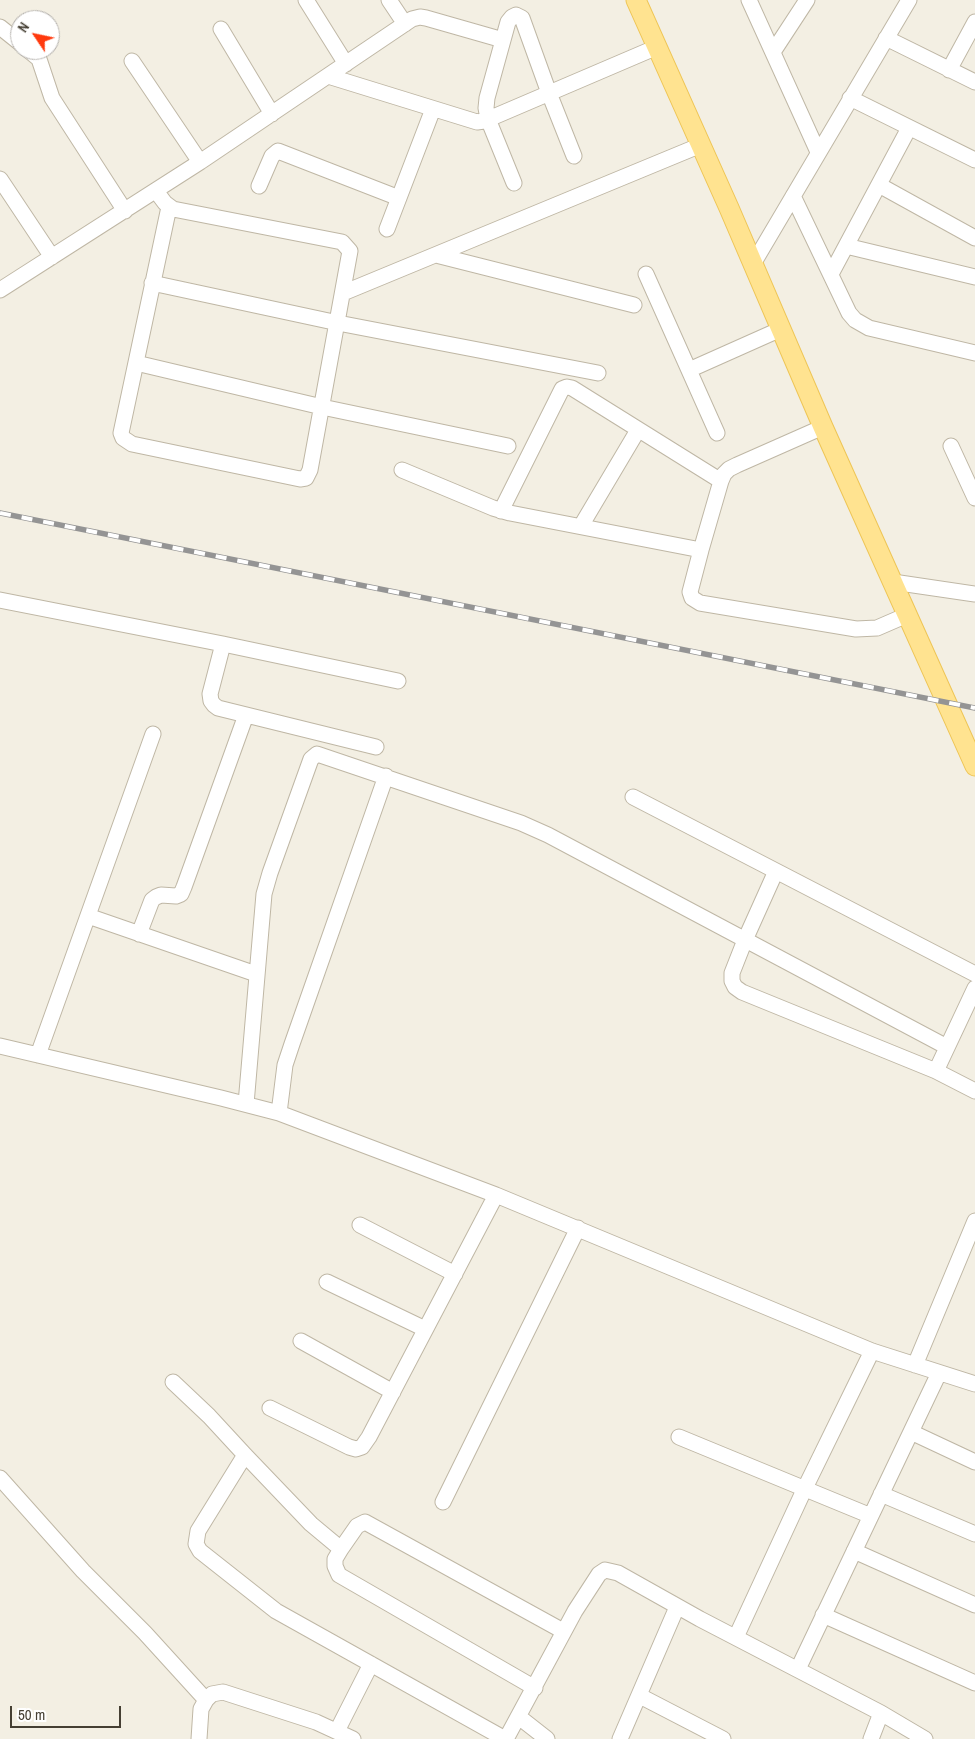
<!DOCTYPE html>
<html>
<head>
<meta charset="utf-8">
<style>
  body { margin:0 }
  #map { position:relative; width:975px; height:1739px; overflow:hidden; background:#f3efe3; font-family:"Archivo Narrow",sans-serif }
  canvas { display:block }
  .north { position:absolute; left:10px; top:10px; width:50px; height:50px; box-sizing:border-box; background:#fff; border:1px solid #b5b2ad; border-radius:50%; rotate:304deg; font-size:14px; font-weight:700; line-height:20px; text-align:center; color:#453f33 }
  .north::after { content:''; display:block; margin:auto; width:18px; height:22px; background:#ff3a0e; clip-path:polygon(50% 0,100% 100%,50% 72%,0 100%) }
  .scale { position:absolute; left:10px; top:1706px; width:111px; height:22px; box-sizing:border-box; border:2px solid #453f33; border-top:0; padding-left:6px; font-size:15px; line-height:18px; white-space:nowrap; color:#453f33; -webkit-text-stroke:4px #fff; paint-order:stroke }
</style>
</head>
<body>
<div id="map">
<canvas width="975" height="1739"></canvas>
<div class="north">N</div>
<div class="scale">50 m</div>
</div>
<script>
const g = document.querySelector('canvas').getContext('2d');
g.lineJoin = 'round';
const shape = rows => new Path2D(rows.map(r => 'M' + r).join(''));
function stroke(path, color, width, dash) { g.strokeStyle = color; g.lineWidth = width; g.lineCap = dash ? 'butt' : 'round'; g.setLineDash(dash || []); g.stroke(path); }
const minor = shape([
  [306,0,346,64],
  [389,0,405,24],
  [749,0,818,152],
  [0,27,20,43],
  [221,29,272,114],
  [886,38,975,82],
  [28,50,39,59,52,98,125,211],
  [773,52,807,0],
  [132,61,200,162],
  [949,70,975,22],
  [328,76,477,122,484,121,657,47],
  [850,98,975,160],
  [0,179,52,257],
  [514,183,488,119,486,108,487,98,508,22,512,17,516,15,522,18,549,93,574,156],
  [879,185,975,238],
  [259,186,272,156,278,151,399,198],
  [156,191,165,203,173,209,342,242,350,251,310,470,306,478,300,479,132,444,123,438,121,433,169,207],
  [793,196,849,313,855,320,869,328,975,353],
  [387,229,433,109],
  [846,246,975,277],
  [436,255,634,305],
  [753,264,909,0],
  [646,274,717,433],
  [831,274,909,128],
  [152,283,338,323,598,373],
  [0,290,200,162,412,19,420,17,426,18,503,40],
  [343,293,701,145],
  [136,363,322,407,508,446],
  [689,370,781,329],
  [823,427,737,465,729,469,724,474,721,481,701,550,690,592,692,598,700,603,856,629,877,628,907,615],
  [951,446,975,498],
  [402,470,493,508,510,513,701,550],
  [501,511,562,389,567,387,572,388,721,481],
  [581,526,638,430],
  [893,582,975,594],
  [0,600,223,644,398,681],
  [223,644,210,694,211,701,214,705,218,708,376,747],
  [633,797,975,974],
  [776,871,745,940,732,973,732,981,735,987,742,992,936,1071,975,1091],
  [88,916,256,974],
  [139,934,152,900,156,897,161,895,176,896,181,894,184,887,246,715],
  [0,1046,221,1098,279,1113,496,1195,872,1351,975,1384],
  [38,1055,153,734],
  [936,1071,975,988],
  [246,1104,264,894,270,873,311,759,317,754,521,823,548,835,947,1047],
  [279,1113,285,1065,292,1044,386,776],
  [360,1225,455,1274],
  [327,1282,425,1329],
  [301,1341,393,1392],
  [915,1365,975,1221],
  [173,1382,209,1416,245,1455,311,1524,341,1549],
  [270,1408,349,1447,356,1449,362,1447,369,1437,496,1195],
  [911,1432,975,1462],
  [679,1437,871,1516],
  [245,1455,198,1531,196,1544,200,1551,276,1611,505,1739],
  [0,1478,83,1571,145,1633,206,1700],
  [881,1494,975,1534],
  [443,1502,578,1228],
  [854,1551,975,1605],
  [823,1615,975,1683],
  [736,1637,805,1488,872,1351],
  [798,1669,939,1373],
  [535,1688,339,1575,335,1566,335,1559,341,1549,357,1526,365,1522,563,1631],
  [640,1696,723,1739],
  [519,1717,547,1739],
  [337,1731,371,1664],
  [199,1739,201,1709,206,1700,212,1694,223,1692,316,1722,353,1739],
  [506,1739,575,1611,599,1574,605,1570,618,1573,700,1619,881,1713,925,1739],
  [620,1739,677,1607],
  [871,1739,881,1713]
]);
const major = shape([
  [636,0,729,208,823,427,975,766]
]);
const rail = shape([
  [0,513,975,708]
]);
stroke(minor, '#bfb7a5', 17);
stroke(major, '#eec556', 21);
stroke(minor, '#fff', 15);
stroke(major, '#ffe390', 19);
stroke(rail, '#949494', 5.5);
stroke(rail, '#fff', 4, [11]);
</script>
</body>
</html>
